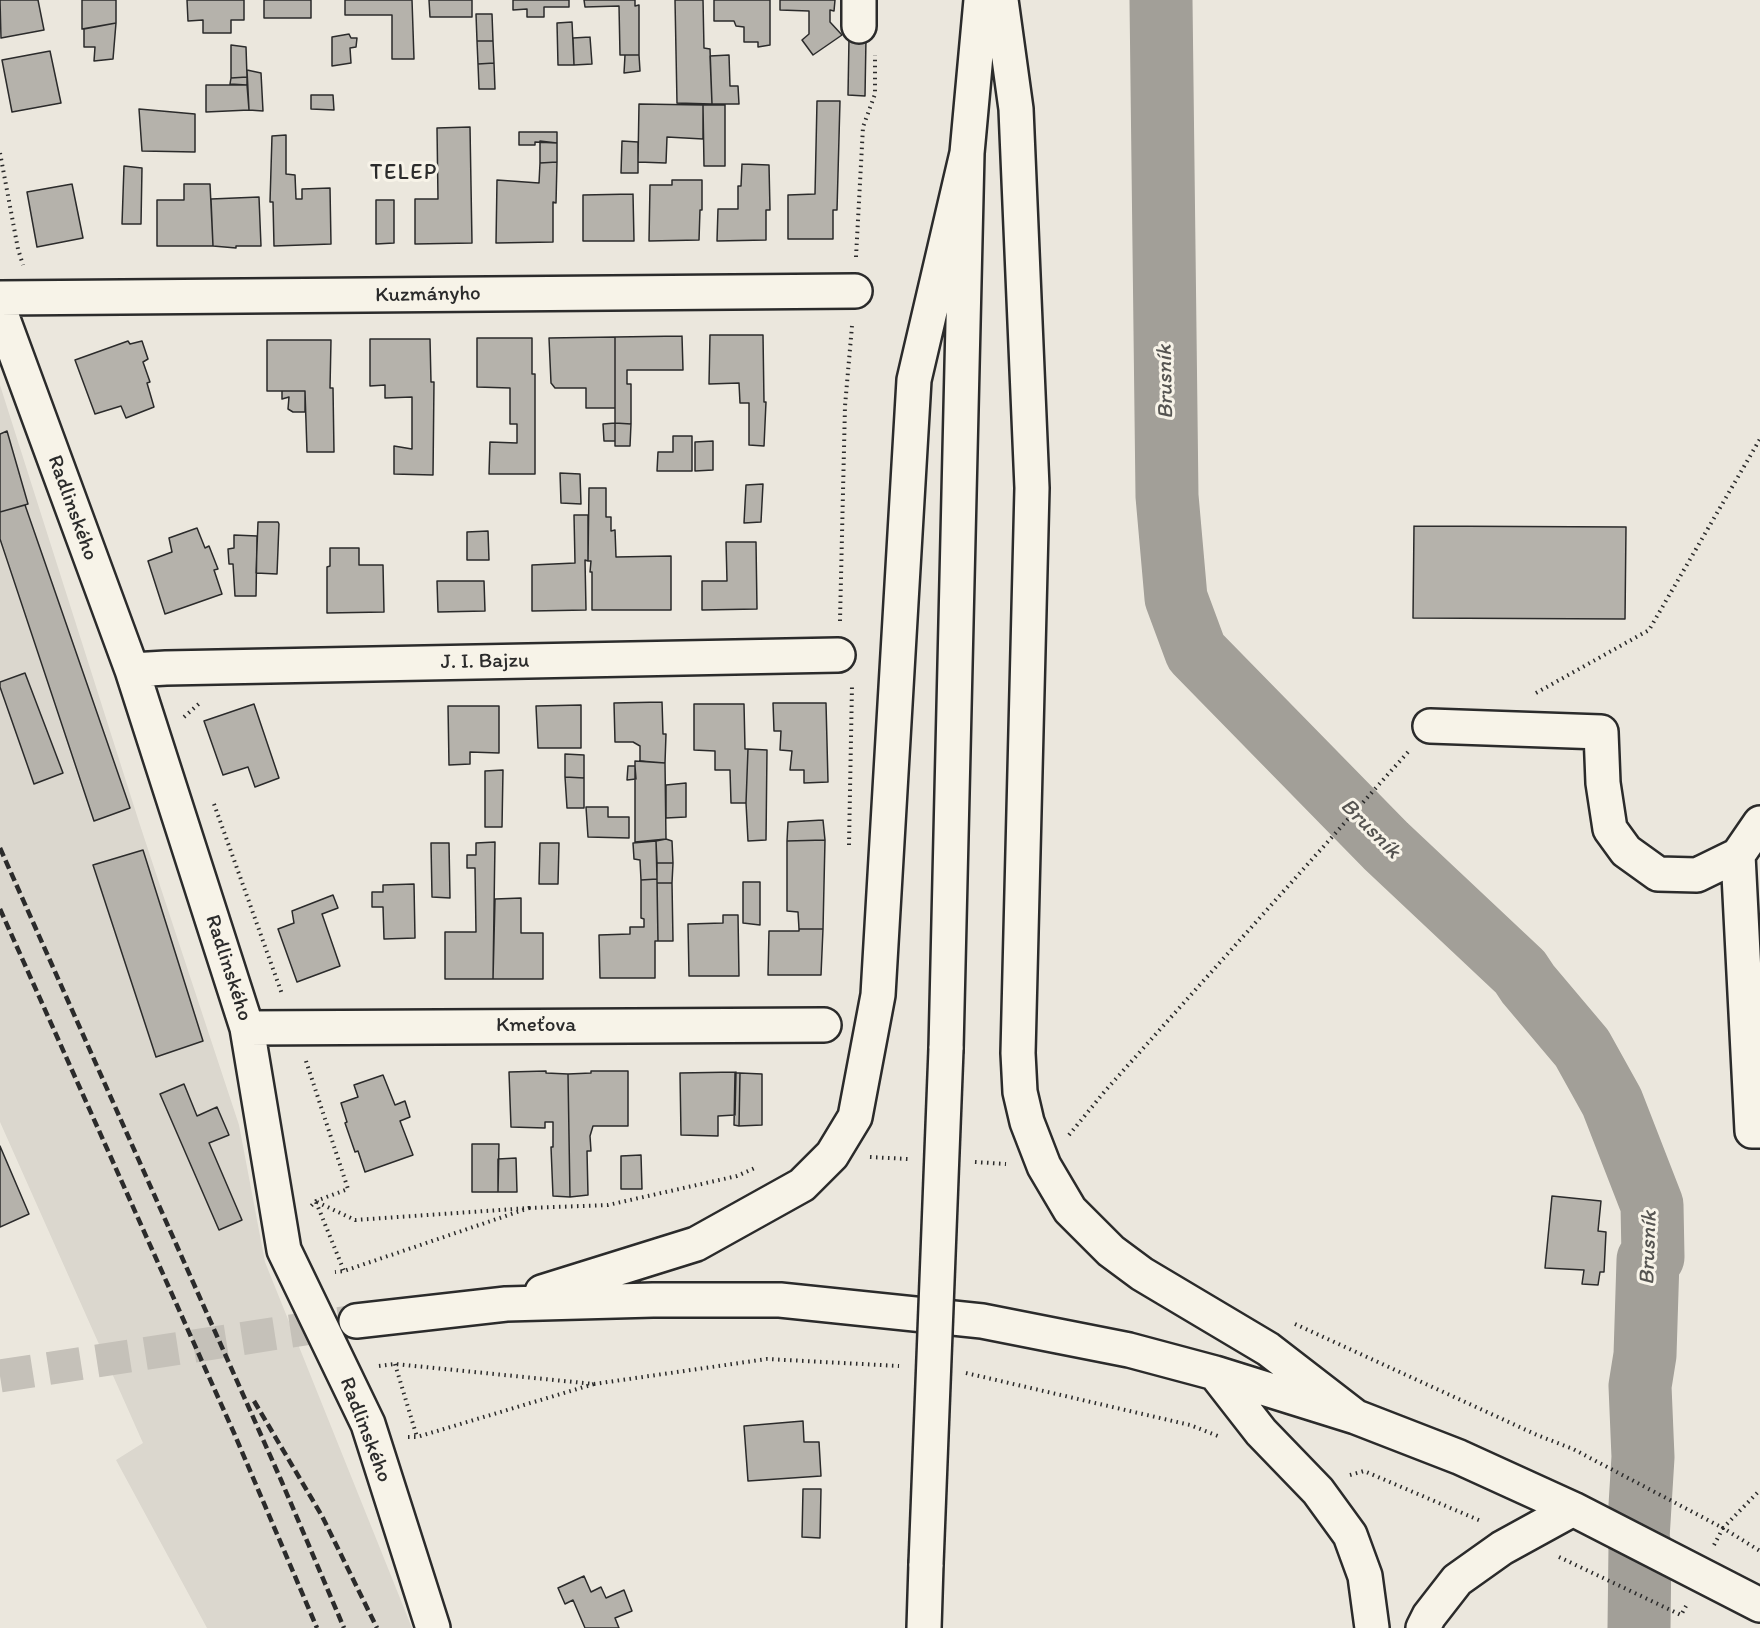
<!DOCTYPE html>
<html>
<head>
<meta charset="utf-8">
<style>
  body { margin:0 }
  canvas { display:block; background:#ebe7dd }
</style>
</head>
<body>
<canvas width="1760" height="1628"></canvas>
<script>
const g = document.querySelector('canvas').getContext('2d');
g.lineJoin = 'round';
function paint(path, color) { g.fillStyle = color; g.fill(path, 'evenodd'); }
const shape = rows => new Path2D(rows.map(r => 'M' + r).join(''));
function stroke(path, color, width, dash) { g.strokeStyle = color; g.lineWidth = width; g.lineCap = dash ? 'butt' : 'round'; g.setLineDash(dash || []); g.stroke(path); }
function drawText(font, color, halo, rows, align = 'center') {
  g.font = font + ' Itim,sans-serif'; g.lineWidth = 6; g.setLineDash([]); g.textBaseline = 'middle'; g.strokeStyle = halo; g.fillStyle = color; for (const [text, x, y, turn = 0] of rows) {
    g.save(); g.translate(x, y); g.rotate((+turn || 0) * Math.PI / 180); g.textAlign = isNaN(turn) ? turn : align; if (halo) g.strokeText(text, 0, 0); g.fillText(text, 0, 0); g.restore();
  }
}
const built = shape([
  [0,385,139,822,239,1125,265,1262,412,1628,207,1628,116,1460,143,1443,0,1122]
]);
const river = shape([
  [1161,0,1167,496,1176,598,1196,652,1386,846,1520,972,1528,984,1582,1048,1612,1102,1652,1205,1653,1257,1648,1260,1645,1355,1640,1386,1643,1457,1638,1538,1640,1546,1639,1628]
]);
const building = shape([
  [0,0,38,0,44,30,1,38,0,0],
  [82,0,116,0,116,23,82,29,82,0],
  [187,0,244,0,244,20,231,20,231,33,203,33,203,20,188,21,187,0],
  [264,0,311,0,311,18,264,18,264,0],
  [345,0,412,0,414,59,392,59,392,15,345,15,345,0],
  [429,0,472,0,472,17,430,17,429,0],
  [513,0,569,0,569,7,544,7,544,17,527,17,527,9,513,10,513,0],
  [584,0,635,0,635,6,639,5,639,55,620,55,619,6,585,7,584,0],
  [675,0,703,0,704,48,710,49,712,104,677,103,675,0],
  [714,0,770,0,770,45,758,47,758,42,744,42,744,27,736,26,734,21,714,21,714,0],
  [780,0,835,0,834,11,830,10,830,22,842,35,813,55,802,40,809,34,809,11,780,10,780,0],
  [476,14,492,14,493,41,477,41,476,14],
  [572,22,574,65,558,65,557,23,572,22],
  [116,23,113,59,94,61,95,47,84,47,84,29,116,23],
  [349,34,351,38,357,38,356,47,350,48,351,63,332,66,332,37,349,34],
  [590,37,592,64,574,65,573,38,590,37],
  [849,38,866,38,865,96,848,95,849,38],
  [477,41,493,41,494,63,478,64,477,41],
  [231,45,246,47,247,77,231,78,231,45],
  [50,51,61,103,12,112,2,60,50,51],
  [625,55,639,55,640,71,624,73,625,55],
  [729,55,730,86,738,86,739,104,712,104,710,56,729,55],
  [494,63,495,89,479,89,478,64,494,63],
  [247,70,261,73,263,111,249,110,247,70],
  [247,77,247,85,230,84,231,78,247,77],
  [206,85,247,85,249,110,206,112,206,85],
  [311,95,333,95,334,110,311,109,311,95],
  [817,101,840,101,837,210,833,210,833,239,788,239,788,195,815,194,817,101],
  [639,104,703,105,703,139,667,137,666,163,638,162,639,104],
  [703,105,725,105,725,166,704,166,703,105],
  [139,109,195,114,195,152,142,151,139,109],
  [470,127,472,243,415,244,415,199,438,199,437,128,470,127],
  [519,132,557,132,557,143,535,142,535,145,519,145,519,132],
  [286,135,286,174,295,175,296,199,302,199,302,189,330,188,331,244,274,246,273,202,270,202,272,136,286,135],
  [540,141,557,143,557,162,540,163,540,141],
  [622,141,638,142,638,173,621,173,622,141],
  [557,162,556,203,553,202,553,242,496,243,497,180,539,183,540,163,557,162],
  [742,164,769,165,770,210,766,210,766,240,717,241,718,209,738,209,738,186,741,186,742,164],
  [124,166,142,168,141,224,122,224,124,166],
  [672,180,702,180,702,210,700,210,699,240,649,241,650,185,672,185,672,180],
  [72,184,83,238,37,247,27,192,72,184],
  [184,184,210,184,213,246,157,246,157,200,184,200,184,184],
  [633,194,634,241,583,241,583,195,633,194],
  [259,197,261,246,236,246,236,248,213,246,211,199,259,197],
  [376,200,394,200,394,243,376,244,376,200],
  [710,335,763,335,764,402,766,402,764,446,749,445,749,403,740,403,739,383,709,384,710,335],
  [682,336,683,370,627,370,627,384,631,384,631,424,615,423,615,337,682,336],
  [615,337,615,408,586,408,586,388,555,388,551,383,549,338,615,337],
  [477,338,532,338,532,374,535,374,535,474,489,474,490,442,517,443,517,424,510,424,510,388,477,387,477,338],
  [370,339,430,339,431,382,434,382,433,475,394,474,394,446,412,449,412,397,385,398,385,385,370,386,370,339],
  [267,340,331,340,330,388,333,388,334,452,307,452,305,391,267,391,267,340],
  [128,341,130,344,142,341,148,359,143,362,150,382,147,383,154,407,126,418,121,406,95,414,75,360,128,341],
  [282,391,305,391,305,412,293,412,288,409,289,397,282,399,282,391],
  [615,423,615,441,604,441,603,424,615,423],
  [615,423,631,424,630,446,615,446,615,423],
  [7,431,28,504,0,512,0,434,7,431],
  [673,436,692,436,692,471,657,471,658,452,673,452,673,436],
  [713,441,713,470,695,471,695,442,713,441],
  [560,473,580,474,581,504,561,503,560,473],
  [763,484,761,522,744,523,746,485,763,484],
  [589,488,606,488,606,517,611,517,611,531,615,530,616,557,671,556,671,610,592,610,592,572,590,572,591,561,588,561,589,488],
  [25,505,130,808,94,821,0,539,0,512,25,505],
  [574,515,588,515,588,561,585,560,586,610,532,611,532,565,575,563,574,515],
  [258,522,278,522,279,524,277,574,256,573,258,522],
  [1414,526,1626,527,1625,619,1413,618,1414,526],
  [197,528,205,548,209,546,218,569,214,570,222,594,165,614,148,561,172,552,169,538,197,528],
  [488,531,489,560,467,560,467,532,488,531],
  [234,535,257,536,256,596,235,596,233,564,229,564,228,549,234,548,234,535],
  [726,542,756,542,757,609,702,610,702,581,727,581,726,542],
  [330,548,359,548,359,565,383,565,384,612,327,613,327,567,330,566,330,548],
  [437,581,484,581,485,611,438,612,437,581],
  [25,673,63,773,34,784,0,687,0,682,25,673],
  [662,702,663,734,666,734,665,763,640,761,640,746,633,742,615,742,614,703,662,702],
  [773,703,826,703,828,782,804,783,804,770,790,770,792,751,780,750,781,731,774,731,773,703],
  [254,704,279,778,255,787,248,767,223,775,204,721,254,704],
  [694,704,744,704,745,749,748,749,746,803,731,803,730,770,715,770,715,751,694,750,694,704],
  [581,705,581,748,538,748,536,706,581,705],
  [448,706,499,706,499,753,470,752,470,764,449,765,448,706],
  [748,749,767,750,766,840,748,841,746,803,748,749],
  [565,754,584,755,584,778,565,777,565,754],
  [635,761,665,763,666,839,635,842,635,761],
  [628,766,635,766,636,779,627,780,628,766],
  [503,770,502,827,485,827,485,771,503,770],
  [565,777,584,778,584,808,567,808,565,777],
  [686,783,686,817,666,818,666,785,686,783],
  [586,807,608,807,608,817,629,817,629,838,588,837,586,807],
  [823,820,825,840,787,841,788,822,823,820],
  [666,839,672,841,673,863,657,863,656,841,666,839],
  [825,840,823,929,799,929,798,912,787,911,787,841,825,840],
  [656,841,657,879,641,880,640,860,634,859,633,843,656,841],
  [495,842,493,979,445,979,445,932,476,932,475,868,467,868,467,855,476,855,476,843,495,842],
  [431,843,449,843,450,898,432,897,431,843],
  [540,843,559,843,558,884,539,884,540,843],
  [143,850,203,1041,156,1057,93,865,143,850],
  [657,863,673,863,672,883,657,883,657,863],
  [657,879,658,941,655,941,655,978,600,978,599,935,630,934,630,927,644,927,644,919,641,918,641,880,657,879],
  [743,882,760,882,760,925,743,923,743,882],
  [657,883,672,883,673,941,658,941,657,883],
  [414,884,415,938,384,939,383,907,372,907,372,892,383,892,383,885,414,884],
  [333,895,338,908,322,914,340,966,297,982,278,929,294,923,292,911,333,895],
  [521,898,521,933,543,933,543,979,493,979,495,899,521,898],
  [723,915,738,915,739,976,689,976,688,924,723,923,723,915],
  [799,929,823,929,821,975,768,975,769,931,799,931,799,929],
  [546,1071,546,1073,568,1074,570,1197,553,1196,551,1147,553,1147,553,1122,545,1122,545,1128,511,1127,509,1072,546,1071],
  [591,1071,628,1071,628,1126,593,1126,590,1136,591,1151,587,1151,588,1195,570,1197,568,1074,591,1073,591,1071],
  [736,1072,735,1115,718,1116,718,1136,681,1135,680,1073,736,1072],
  [735,1073,740,1073,739,1126,734,1125,735,1073],
  [740,1073,762,1074,762,1125,739,1126,740,1073],
  [383,1075,395,1105,405,1101,410,1117,400,1121,413,1155,365,1172,358,1151,355,1152,345,1123,347,1122,341,1103,358,1097,354,1085,383,1075],
  [184,1084,197,1116,217,1107,229,1135,209,1143,242,1220,219,1230,160,1094,184,1084],
  [472,1144,499,1144,498,1192,472,1192,472,1144],
  [0,1146,29,1214,0,1227,0,1146],
  [641,1155,642,1189,621,1189,621,1156,641,1155],
  [516,1158,517,1192,498,1192,498,1159,516,1158],
  [1552,1196,1601,1201,1598,1231,1606,1232,1604,1272,1600,1272,1598,1285,1582,1284,1584,1270,1545,1268,1552,1196],
  [803,1421,804,1442,819,1442,821,1476,748,1481,744,1426,803,1421],
  [803,1489,821,1489,820,1538,802,1537,803,1489],
  [584,1576,591,1592,601,1587,606,1598,624,1590,632,1611,615,1618,619,1628,585,1628,573,1600,565,1604,558,1588,584,1576]
]);
const majorTunnel = shape([
  [0,1376,356,1321]
]);
const path = shape([
  [0,153,18,249,23,265],
  [856,257,863,127,875,94,875,55],
  [840,621,845,406,852,326],
  [1536,693,1649,630,1760,439],
  [184,717,201,702],
  [214,804,282,994],
  [849,845,852,685],
  [306,1061,348,1189,316,1201,311,1206],
  [1069,1135,1105,1091,1408,752],
  [870,1157,908,1159],
  [975,1162,1006,1164],
  [316,1202,344,1271],
  [317,1202,355,1220,529,1208,344,1271,335,1272],
  [529,1208,608,1205,737,1176,757,1167],
  [1295,1324,1537,1435,1573,1449,1723,1528,1760,1490],
  [395,1364,417,1437],
  [379,1366,395,1364,594,1384,767,1359,899,1366],
  [966,1373,1190,1425,1218,1436],
  [408,1437,417,1437,594,1384],
  [1350,1475,1364,1471,1481,1521],
  [1714,1545,1723,1528,1760,1551],
  [1559,1557,1681,1615,1686,1606]
]);
const minor = shape([
  [859,26,859,0],
  [0,298,855,291],
  [0,311,132,670,247,1028,284,1250,368,1424,433,1628],
  [132,670,166,668,838,655],
  [1430,726,1601,732,1603,783,1610,829,1626,851,1658,874,1697,875,1738,855,1760,823],
  [1738,855,1752,1131,1760,1131],
  [247,1028,824,1025]
]);
const major = shape([
  [1001,0,1016,109,1032,488,1018,1053,1020,1092,1027,1122,1044,1166,1070,1210,1111,1251,1142,1274,1268,1349,1356,1417],
  [946,1049,967,153,981,0],
  [542,1292,696,1244,802,1185,832,1155,855,1117,878,995,914,380,967,153],
  [356,1321,506,1304,653,1300,780,1300,982,1321,1129,1350,1215,1373,1356,1417,1459,1457,1573,1509,1760,1605],
  [1215,1373,1261,1432,1318,1491,1350,1535,1365,1576,1372,1628],
  [924,1628,926,1564],
  [1423,1628,1429,1616,1457,1580,1502,1548,1573,1509]
]);
const rail = shape([
  [0,848,281,1480,344,1628],
  [0,909,234,1433,317,1628],
  [254,1401,322,1516,377,1628]
]);
const majorBridge = shape([
  [926,1564,946,1049]
]);
const streetNames = [
  ["Kuzmányho",428,295,-1],
  ["Radlinského",72,508,70],
  ["J. I. Bajzu",485,662,-1],
  ["Radlinského",228,968,72],
  ["Kmeťova",536,1026],
  ["Radlinského",365,1430,69]
];
const neighbourhoodNames = [
  ["TELEP",404,173]
];
const waterNames = [
  ["Brusník",1166,382,-91],
  ["Brusník",1370,829,45],
  ["Brusník",1649,1248,-88]
];
paint(built, '#dbd7ce');
stroke(river, '#a29f98', 63);
paint(building, '#b5b2ab');
stroke(building, '#2b2b2b', 1.5);
stroke(majorTunnel, '#c5c1b9', 33, [33, 16]);
stroke(minor, '#2b2b2b', 38);
stroke(major, '#2b2b2b', 38);
stroke(path, '#2b2b2b', 4, [1.5, 4.5]);
stroke(minor, '#f7f3e8', 33);
stroke(major, '#f7f3e8', 33);
stroke(rail, '#2b2b2b', 4.5, [9, 4.5]);
stroke(majorBridge, '#2b2b2b', 38, []);
stroke(majorBridge, '#f7f3e8', 33);
drawText('21px', '#2b2b2b', '#f7f3e8', streetNames);
g.letterSpacing = '1.5px';
drawText('22px', '#2b2b2b', '#f7f3e8', neighbourhoodNames);
g.letterSpacing = '0px';
drawText('italic 22px', '#555451', '#f7f3e8', waterNames);
</script>
</body>
</html>
